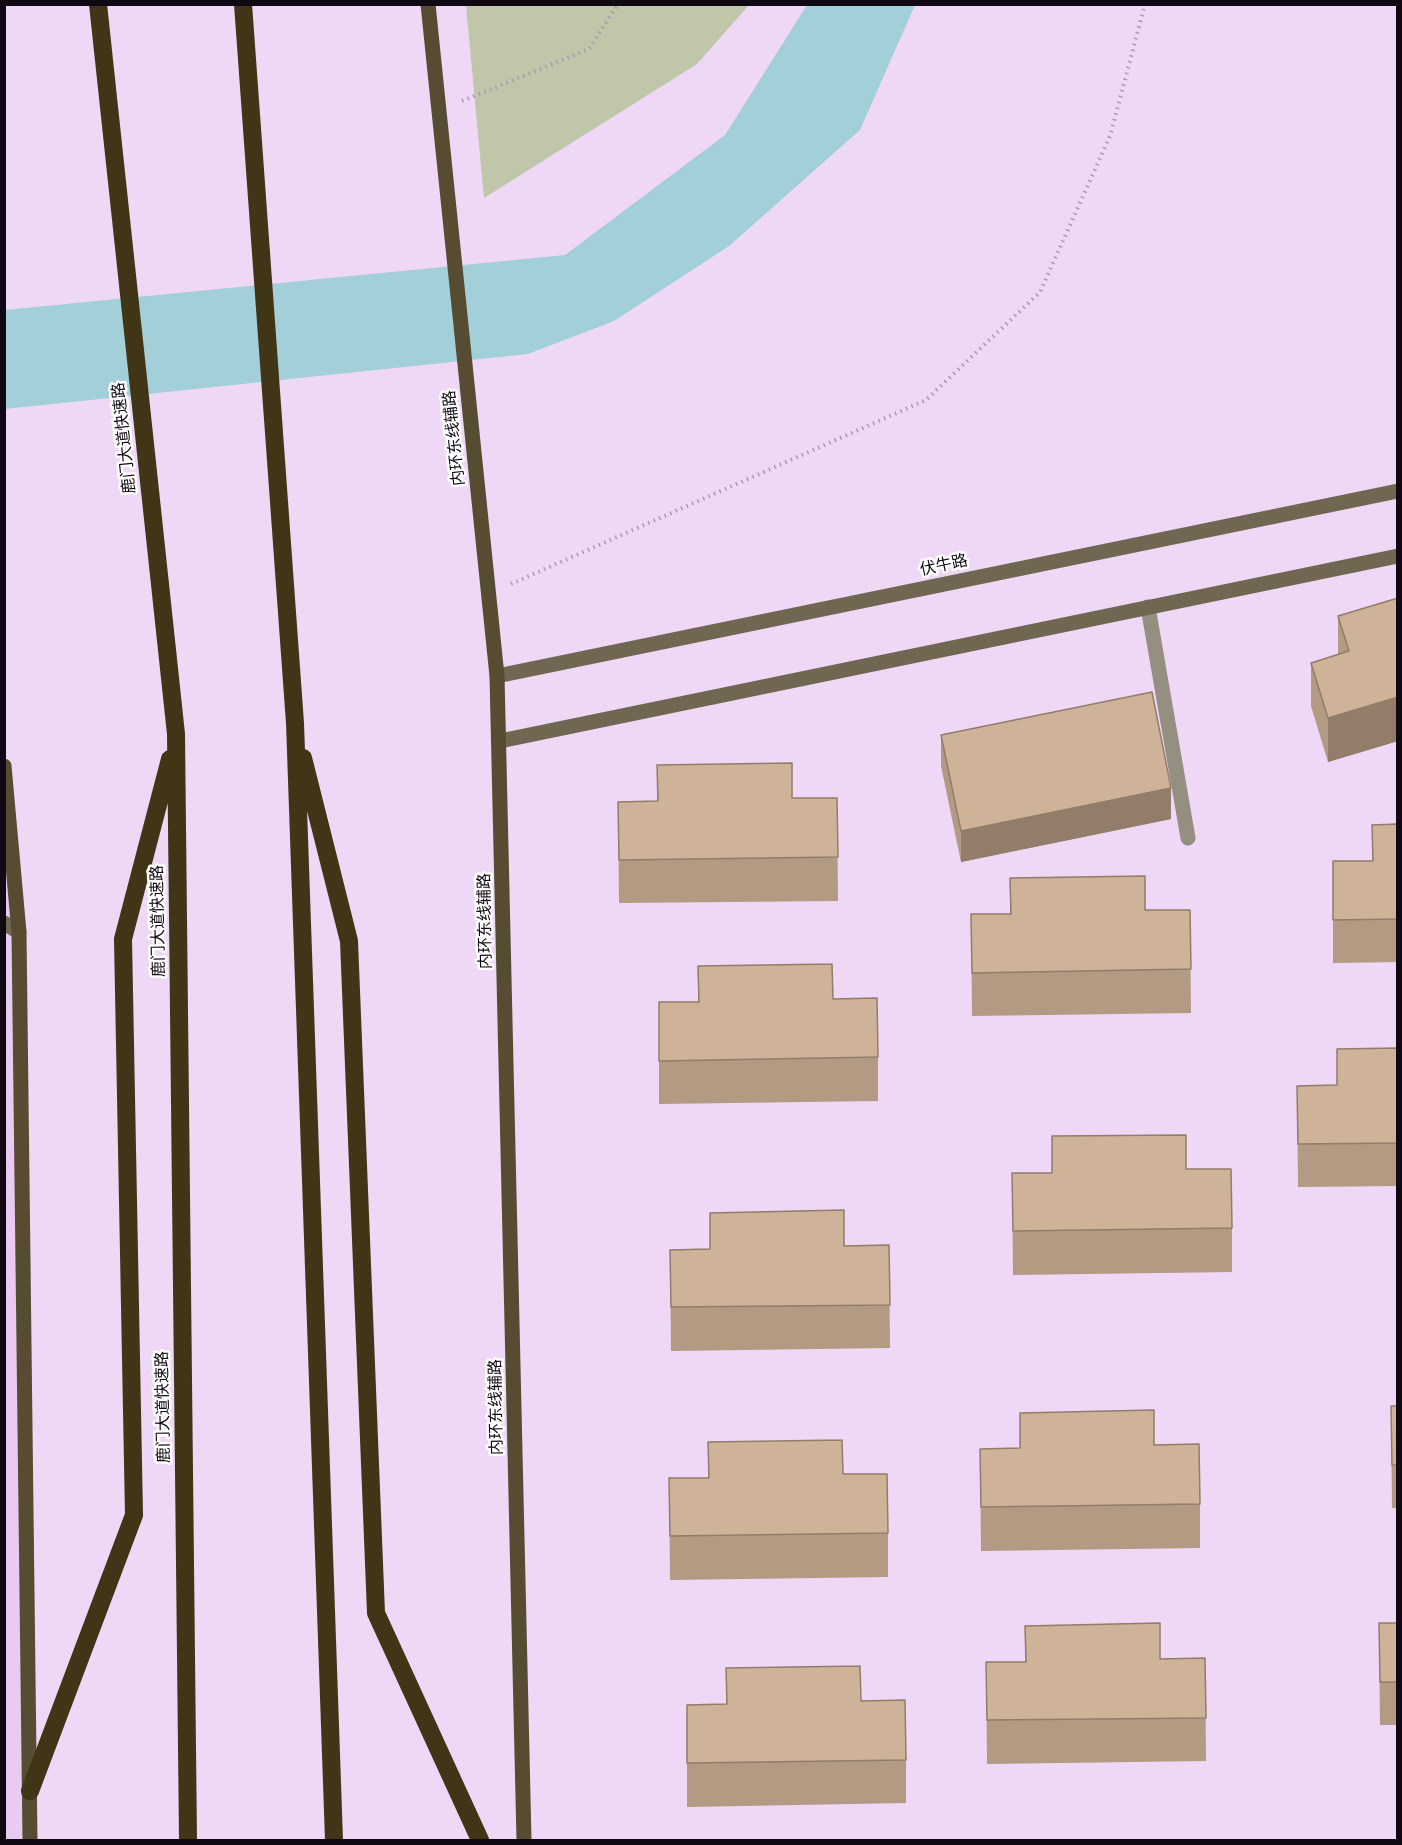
<!DOCTYPE html>
<html>
<head>
<meta charset="utf-8">
<style>
  body { margin:0 }
  #map { position:relative; width:1402px; height:1845px; overflow:hidden; background:#efd7f6; font-family:"Roboto Condensed",sans-serif }
  canvas { display:block }
  .frame { position:absolute; inset:0; border:6px solid #100913; pointer-events:none }
</style>
</head>
<body>
<div id="map">
<canvas width="1402" height="1845"></canvas>
<div class="frame"></div>
</div>
<script>
const g = document.querySelector('canvas').getContext('2d');
g.lineJoin = 'round';
function paint(path, color) { g.fillStyle = color; g.fill(path, 'evenodd'); }
const shape = rows => new Path2D(rows.map(r => 'M' + r).join(''));
function stroke(path, color, width, dash) { g.strokeStyle = color; g.lineWidth = width; g.lineCap = dash ? 'butt' : 'round'; g.setLineDash(dash || []); g.stroke(path); }
function drawText(font, color, halo, rows, align = 'center') {
  g.font = font + ' "Roboto Condensed","Noto Sans SC",sans-serif'; g.lineWidth = 5; g.setLineDash([]); g.textBaseline = 'middle'; g.strokeStyle = halo; g.fillStyle = color; for (const [text, x, y, turn = 0] of rows) {
    g.save(); g.translate(x, y); g.rotate((+turn || 0) * Math.PI / 180); g.textAlign = isNaN(turn) ? turn : align; if (halo) g.strokeText(text, 0, 0); g.fillText(text, 0, 0); g.restore();
  }
}
const built = shape([
  [4,766,19,932,27,1840,4,1840]
]);
const green = shape([
  [466,5,466,4,749,5,697,64,484,198]
]);
const water = shape([
  [807,5,915,5,860,130,729,246,614,321,528,354,5,409,5,310,565,255,725,135]
]);
const path = shape([
  [462,101,589,49,618,4],
  [511,584,926,400,1040,292,1110,136,1144,8,1143,4]
]);
const lane = shape([
  [1148,607,1188,838]
]);
const secondary = shape([
  [497,676,1398,491],
  [500,741,1398,556],
  [4,923,19,932]
]);
const primary = shape([
  [428,4,497,676,524,1840],
  [4,766,19,932,30,1840]
]);
const highway = shape([
  [98,4,176,734,188,1840],
  [243,4,295,723,334,1840],
  [303,758,349,941,376,1613,480,1840],
  [30,1791,134,1515,123,939,170,759]
]);
const wall = shape([
  [1398,598,1398,741,1328,762,1311,706,1311,663,1338,654,1338,616],
  [941,735,1171,819,961,862,941,766],
  [657,765,792,798,837,798,838,901,619,903,618,802,657,801],
  [1398,824,1398,962,1333,963,1333,861,1372,861,1372,825],
  [1010,878,1145,910,1190,910,1191,1013,972,1016,971,914,1010,914],
  [698,966,833,999,878,1057,878,1101,659,1104,659,1002,698,1002],
  [1398,1048,1398,1186,1298,1187,1297,1086,1337,1085,1337,1049],
  [1052,1136,1186,1169,1232,1228,1232,1272,1013,1275,1012,1173,1052,1173],
  [710,1213,844,1246,889,1245,890,1348,671,1351,670,1250,710,1249],
  [1391,1406,1398,1406,1398,1508,1392,1508],
  [1020,1413,1154,1445,1200,1504,1200,1548,981,1551,980,1449,1020,1448],
  [708,1442,888,1533,888,1577,670,1580,669,1478,708,1478],
  [1379,1623,1398,1623,1398,1725,1380,1725],
  [1025,1626,1160,1659,1205,1658,1206,1761,987,1764,986,1662,1025,1662],
  [726,1668,861,1701,906,1760,906,1803,687,1807,687,1705,726,1704]
]);
const shadedWall = shape([
  [1398,697,1398,741,1328,762,1328,718],
  [1171,788,1171,819,961,862,961,831]
]);
const building = shape([
  [1398,598,1398,697,1328,718,1311,663,1349,651,1338,616,1398,598],
  [1152,692,1171,788,961,831,941,735,1152,692],
  [792,763,792,798,837,798,838,857,619,860,618,802,658,801,657,765,792,763],
  [1398,824,1398,919,1333,920,1333,861,1373,861,1372,825,1398,824],
  [1145,876,1145,910,1190,910,1191,969,972,973,971,914,1011,914,1010,878,1145,876],
  [832,964,833,999,877,998,878,1057,659,1061,659,1002,699,1002,698,966,832,964],
  [1398,1048,1398,1143,1298,1144,1297,1086,1337,1085,1337,1049,1398,1048],
  [1186,1135,1186,1169,1231,1169,1232,1228,1013,1231,1012,1173,1052,1173,1052,1136,1186,1135],
  [844,1210,844,1246,889,1245,890,1305,671,1307,670,1250,710,1249,710,1213,844,1210],
  [1391,1406,1398,1406,1398,1465,1392,1465,1391,1406],
  [1154,1410,1154,1445,1199,1444,1200,1504,981,1507,980,1449,1020,1448,1020,1413,1154,1410],
  [842,1440,843,1474,887,1474,888,1533,670,1536,669,1478,709,1478,708,1442,842,1440],
  [1160,1623,1160,1659,1205,1658,1206,1718,987,1720,986,1662,1026,1662,1025,1626,1160,1623],
  [1379,1623,1398,1623,1398,1682,1380,1682,1379,1623],
  [860,1666,861,1701,905,1700,906,1760,687,1763,687,1705,727,1704,726,1668,860,1666]
]);
const streetNames = [
  ["鹿门大道快速路",125,438,-96],
  ["内环东线辅路",455,438,-96],
  ["伏牛路",944,566,-12],
  ["鹿门大道快速路",159,921,-91],
  ["内环东线辅路",486,921,-91],
  ["鹿门大道快速路",164,1407,-91],
  ["内环东线辅路",497,1407,-91]
];
paint(built, '#e7cbf0');
paint(green, '#bfc6aa');
paint(water, '#a2cfd8');
stroke(path, '#ab98b1', 4, [1.5, 4.5]);
stroke(lane, '#948f80', 15);
stroke(secondary, '#706752', 15);
stroke(primary, '#564c32', 15);
stroke(highway, '#403516', 18);
paint(wall, '#b29a83');
paint(shadedWall, '#917d6a');
paint(building, '#cfb398');
stroke(building, '#917d6a', 1.5);
drawText('16px', '#100913', '#fff', streetNames);
</script>
</body>
</html>
